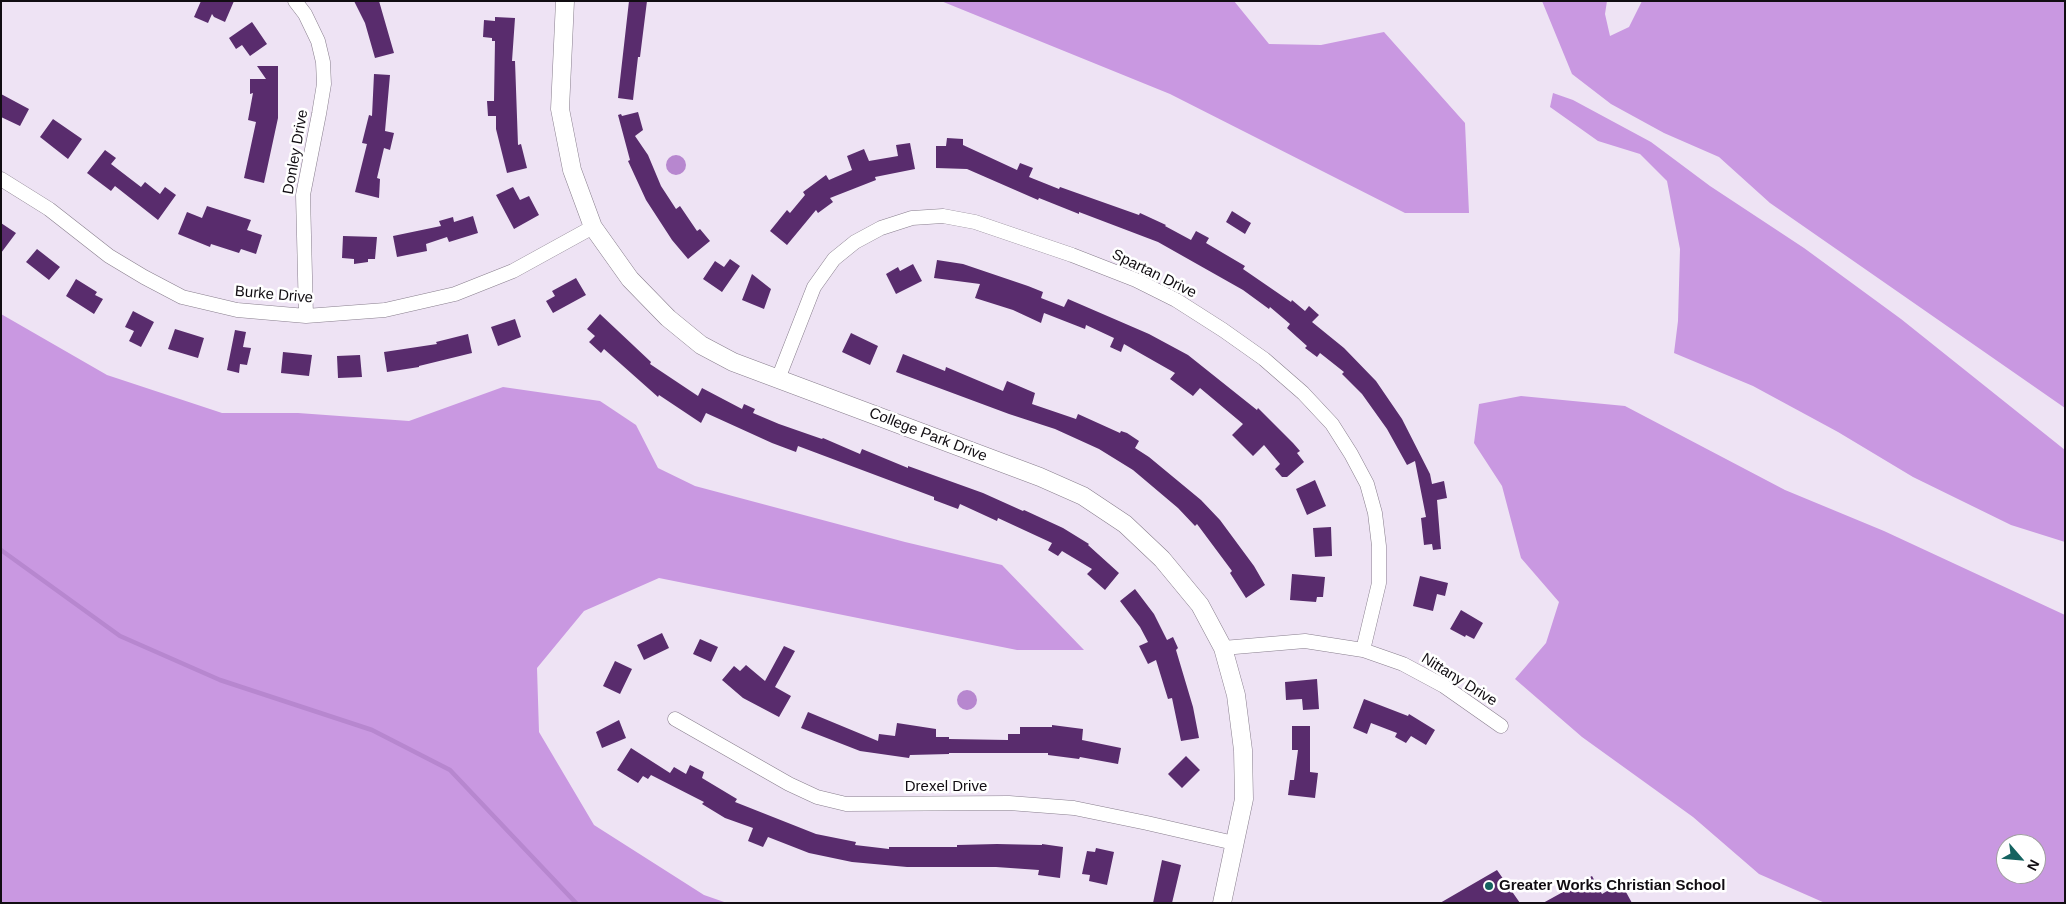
<!DOCTYPE html>
<html>
<head>
<meta charset="utf-8">
<style>
  body { margin:0 }
  #map { position:relative; width:2066px; height:904px; overflow:hidden; background:#eee3f4; font-family:Arial,sans-serif }
  canvas { display:block }
  .frame { position:absolute; inset:0; border:2px solid #110d12; pointer-events:none }
  .north { position:absolute; left:1996px; top:834px; width:50px; height:50px; box-sizing:border-box; background:#fff; border:1px solid #a09ea0; border-radius:50%; rotate:117deg; font-size:14px; font-weight:700; line-height:20px; text-align:center; color:#110d12 }
  .north::after { content:''; display:block; margin:auto; width:18px; height:22px; background:#146360; clip-path:polygon(50% 0,100% 100%,50% 72%,0 100%) }
</style>
</head>
<body>
<div id="map">
<canvas width="2066" height="904"></canvas>
<div class="frame"></div>
<div class="north">N</div>
</div>
<script>
const g = document.querySelector('canvas').getContext('2d');
g.lineJoin = 'round';
function paint(path, color) { g.fillStyle = color; g.fill(path, 'evenodd'); }
const shape = rows => new Path2D(rows.map(r => 'M' + r).join(''));
function stroke(path, color, width, dash) { g.strokeStyle = color; g.lineWidth = width; g.lineCap = dash ? 'butt' : 'round'; g.setLineDash(dash || []); g.stroke(path); }
function drawText(font, color, halo, rows, align = 'center') {
  g.font = font + ' Arial,sans-serif'; g.lineWidth = 5; g.setLineDash([]); g.textBaseline = 'middle'; g.strokeStyle = halo; g.fillStyle = color; for (const [text, x, y, turn = 0] of rows) {
    g.save(); g.translate(x, y); g.rotate((+turn || 0) * Math.PI / 180); g.textAlign = isNaN(turn) ? turn : align; if (halo) g.strokeText(text, 0, 0); g.fillText(text, 0, 0); g.restore();
  }
}
const forest = shape([
  [941,1,1234,1,1269,44,1321,45,1384,32,1465,123,1469,213,1405,213,1170,94],
  [1542,1,1607,1,1605,14,1610,36,1629,27,1642,1,2065,1,2065,408,1770,203,1719,157,1664,133,1611,104,1572,74],
  [1553,93,1573,100,1651,142,1710,186,1804,248,1901,319,2065,450,2065,542,2011,525,1913,477,1838,432,1753,386,1674,353,1678,321,1680,249,1667,181,1640,154,1598,141,1550,107],
  [1,314,107,375,222,413,298,413,409,421,503,387,600,401,636,425,658,468,695,486,905,542,1002,565,1084,650,1017,650,659,578,584,611,537,668,539,732,594,825,704,895,727,903,1,903],
  [1521,396,1625,406,1785,490,1884,531,2065,615,2065,903,1825,903,1759,874,1693,817,1582,737,1515,679,1546,643,1559,602,1521,558,1502,486,1474,443,1479,404],
  [2006,844,2036,844,2036,874,2006,874]
]);
const water = shape([
  '666 165a10 10 0 1 1 20 0a10 10 0 1 1-20 0Z',
  '957 700a10 10 0 1 1 20 0a10 10 0 1 1-20 0Z'
]);
const stream = shape([
  [1,550,120,636,220,680,372,730,450,770,576,903]
]);
const building = shape([
  [201,1,234,1,225,22,214,17,212,14,208,23,194,17],
  [354,1,379,1,394,53,375,58,365,23],
  [629,1,647,1,640,57,638,57,633,100,618,98],
  [495,17,515,18,512,61,515,61,518,145,521,144,527,168,507,173,496,129,496,116,488,116,487,101,494,101,495,41,492,41,492,38,483,37,484,20,495,21],
  [252,22,267,44,250,56,242,45,236,49,229,38],
  [257,66,278,66,278,118,264,183,244,178,256,122,248,120,253,93,250,94,250,79,266,79],
  [374,74,390,75,385,131,394,133,390,150,384,148,377,178,380,179,379,198,355,192,367,144,362,143,369,115,372,116],
  [1,94,29,109,20,126,1,117],
  [638,112,643,130,635,136,648,155,661,186,676,209,680,206,697,231,700,229,710,241,688,259,672,240,646,200,628,161,630,160,618,115,621,114,622,116],
  [53,119,82,139,68,159,40,137],
  [947,138,963,139,963,145,1017,170,1020,163,1033,168,1029,177,1059,189,1060,187,1139,215,1140,213,1166,225,1165,226,1191,240,1196,231,1209,238,1206,243,1245,266,1243,269,1291,302,1292,300,1305,311,1309,306,1319,315,1312,322,1344,348,1376,381,1402,419,1430,474,1432,484,1444,481,1447,498,1437,500,1441,549,1433,550,1432,544,1424,545,1421,518,1426,517,1415,461,1407,465,1387,429,1362,394,1342,374,1344,372,1320,353,1317,357,1305,348,1307,346,1287,328,1290,324,1270,307,1269,309,1243,290,1158,242,1079,212,1079,214,1039,198,1038,200,967,169,936,168,936,146,946,146],
  [910,143,915,169,875,177,876,180,830,198,833,202,818,213,816,210,787,245,770,231,787,210,790,213,805,195,803,192,826,175,829,180,852,170,847,156,864,149,869,161,898,156,896,145],
  [105,150,116,158,111,164,141,187,145,182,160,194,165,187,176,195,158,220,115,186,111,191,87,173],
  [513,187,520,200,529,196,539,215,514,229,496,195],
  [207,206,251,220,247,230,262,235,256,254,241,249,239,253,211,244,210,247,178,234,187,212,202,218],
  [1232,211,1251,223,1245,234,1226,222],
  [473,216,478,233,449,242,447,237,426,244,427,251,397,257,393,236,441,226,439,221,453,217,454,222],
  [1,223,16,233,1,253],
  [343,236,377,237,375,259,368,259,368,262,354,264,354,259,342,258],
  [37,249,60,267,49,280,26,262],
  [730,259,740,266,722,292,703,279,715,261,724,267],
  [937,260,963,264,1028,286,1043,292,1041,298,1064,307,1068,299,1149,334,1188,355,1257,410,1258,408,1293,443,1300,451,1297,453,1304,462,1287,477,1282,477,1275,469,1280,464,1264,445,1253,456,1232,435,1243,424,1200,388,1193,396,1170,379,1175,373,1124,344,1121,352,1110,347,1114,338,1086,325,1085,329,1044,313,1041,323,1013,310,975,298,980,284,934,278],
  [913,264,922,281,896,294,886,274,898,267,900,271],
  [752,274,771,289,764,309,742,300],
  [576,278,586,295,553,313,546,301,555,296,552,291],
  [76,279,97,292,95,295,103,299,94,314,66,296],
  [133,311,154,322,141,347,129,341,134,331,125,327],
  [600,314,651,362,650,364,698,396,702,388,742,409,744,404,755,409,753,413,779,424,822,439,823,438,860,454,862,449,908,468,908,466,983,493,1023,511,1024,510,1063,528,1089,544,1088,545,1119,573,1105,590,1087,574,1092,569,1062,551,1058,556,1048,550,1052,543,998,518,997,521,960,504,958,509,934,500,934,497,798,446,796,452,772,443,706,413,701,423,659,395,658,397,604,349,601,353,589,342,595,336,587,329],
  [515,319,521,337,498,346,491,327],
  [175,329,204,338,198,358,168,349],
  [235,330,246,332,243,347,251,348,247,365,240,364,239,373,227,370],
  [851,333,878,346,870,365,842,352],
  [468,334,472,353,419,366,419,367,387,372,384,352,437,344,436,342],
  [283,352,312,355,309,376,281,373],
  [903,354,945,371,946,367,1003,391,1007,381,1035,393,1032,404,1076,419,1078,414,1120,433,1121,431,1127,433,1139,441,1135,448,1149,457,1201,500,1220,520,1254,566,1265,585,1246,598,1230,573,1232,571,1197,524,1195,526,1178,508,1133,470,1099,449,1055,429,1009,414,896,372],
  [360,355,362,377,338,378,337,356],
  [1315,480,1326,506,1307,515,1296,489],
  [1331,527,1332,556,1315,557,1313,528],
  [1292,574,1325,577,1323,597,1317,597,1316,602,1290,600],
  [1420,576,1448,583,1445,596,1437,594,1433,611,1413,606],
  [1135,589,1154,614,1167,640,1173,637,1178,648,1176,650,1193,707,1199,738,1181,741,1172,698,1168,699,1156,660,1148,664,1139,646,1148,642,1140,627,1120,601],
  [1461,610,1483,623,1474,639,1466,635,1465,637,1450,629],
  [662,633,669,648,644,660,637,645],
  [700,639,718,647,711,662,693,654],
  [784,646,795,651,775,687,791,696,779,717,743,698,722,680,734,666,740,671,746,665,765,681],
  [615,661,632,669,620,694,603,686],
  [1317,679,1319,709,1303,710,1302,699,1286,700,1285,682],
  [1364,699,1408,716,1409,714,1435,730,1426,745,1411,736,1406,743,1395,737,1397,733,1371,723,1367,734,1353,728],
  [808,712,878,741,879,734,895,736,897,723,936,729,936,737,949,737,949,739,1008,740,1008,734,1020,734,1020,727,1052,727,1052,725,1083,729,1082,740,1121,748,1118,764,1080,757,1079,759,1048,755,1048,753,949,753,949,754,910,755,909,758,860,751,801,728],
  [619,720,626,738,602,748,596,732],
  [1292,726,1310,726,1310,772,1318,773,1315,798,1288,795,1290,780,1294,780,1298,750,1292,750],
  [631,748,670,773,674,767,686,774,690,765,704,772,702,778,737,799,735,802,816,834,856,842,855,845,889,849,889,847,957,847,957,845,997,844,1042,845,1042,844,1063,847,1060,878,1038,875,1039,870,996,867,907,867,852,862,809,853,768,837,763,847,748,841,753,828,725,818,702,804,704,802,651,775,648,779,643,776,638,783,617,770],
  [1186,756,1200,770,1182,788,1168,774],
  [1096,848,1114,852,1107,885,1089,881,1090,875,1082,874,1087,851,1095,852],
  [1162,860,1181,865,1172,903,1153,903],
  [1497,870,1520,903,1440,903],
  [1592,876,1602,894,1621,883,1632,903,1543,903]
]);
const minor = shape([
  [295,1,305,14,318,41,323,62,324,84,319,114,303,195,306,316],
  [1,179,49,209,109,256,144,277,182,297,237,310,306,316,385,310,455,294,513,271,593,227],
  [778,379,814,287,834,259,855,242,881,228,912,218,943,216,975,222,1072,255,1136,280,1176,300,1223,330,1264,359,1303,393,1332,424,1351,454,1367,484,1375,513,1379,546,1379,583,1363,650],
  [1223,648,1305,641,1363,650,1403,664,1444,686,1501,726],
  [675,719,789,784,817,797,846,804,1009,803,1074,808,1147,823,1234,843]
]);
const tertiary = shape([
  [565,1,560,109,572,170,593,227,630,279,668,318,701,345,733,362,1040,477,1083,496,1125,524,1162,559,1200,605,1223,648,1236,695,1243,750,1244,799,1222,903]
]);
const markers = [
  [1489,886,5,"#146360"]
];
const streetNames = [
  ["Donley Drive",296,152,-80],
  ["Spartan Drive",1154,274,26],
  ["Burke Drive",274,295,5],
  ["College Park Drive",928,435,21],
  ["Nittany Drive",1459,680,32],
  ["Drexel Drive",946,787]
];
const poiNames = [
  ["Greater Works Christian School",1499,886]
];
paint(forest, '#c998e1');
paint(water, '#b787cf');
stroke(stream, '#b787cf', 4.5);
paint(building, '#592c6d');
stroke(minor, '#887e8d', 15);
stroke(tertiary, '#887e8d', 19);
stroke(minor, '#fff', 14);
stroke(tertiary, '#fff', 18);
for (const [x, y, r, color] of markers) { const dot = new Path2D(); dot.arc(x, y, r, 0, 2 * Math.PI); g.fillStyle = color; g.fill(dot); stroke(dot, '#fff', 2); }
drawText('15px', '#110d12', '#fff', streetNames);
drawText('bold 15px', '#110d12', '#fff', poiNames, 'left');
</script>
</body>
</html>
